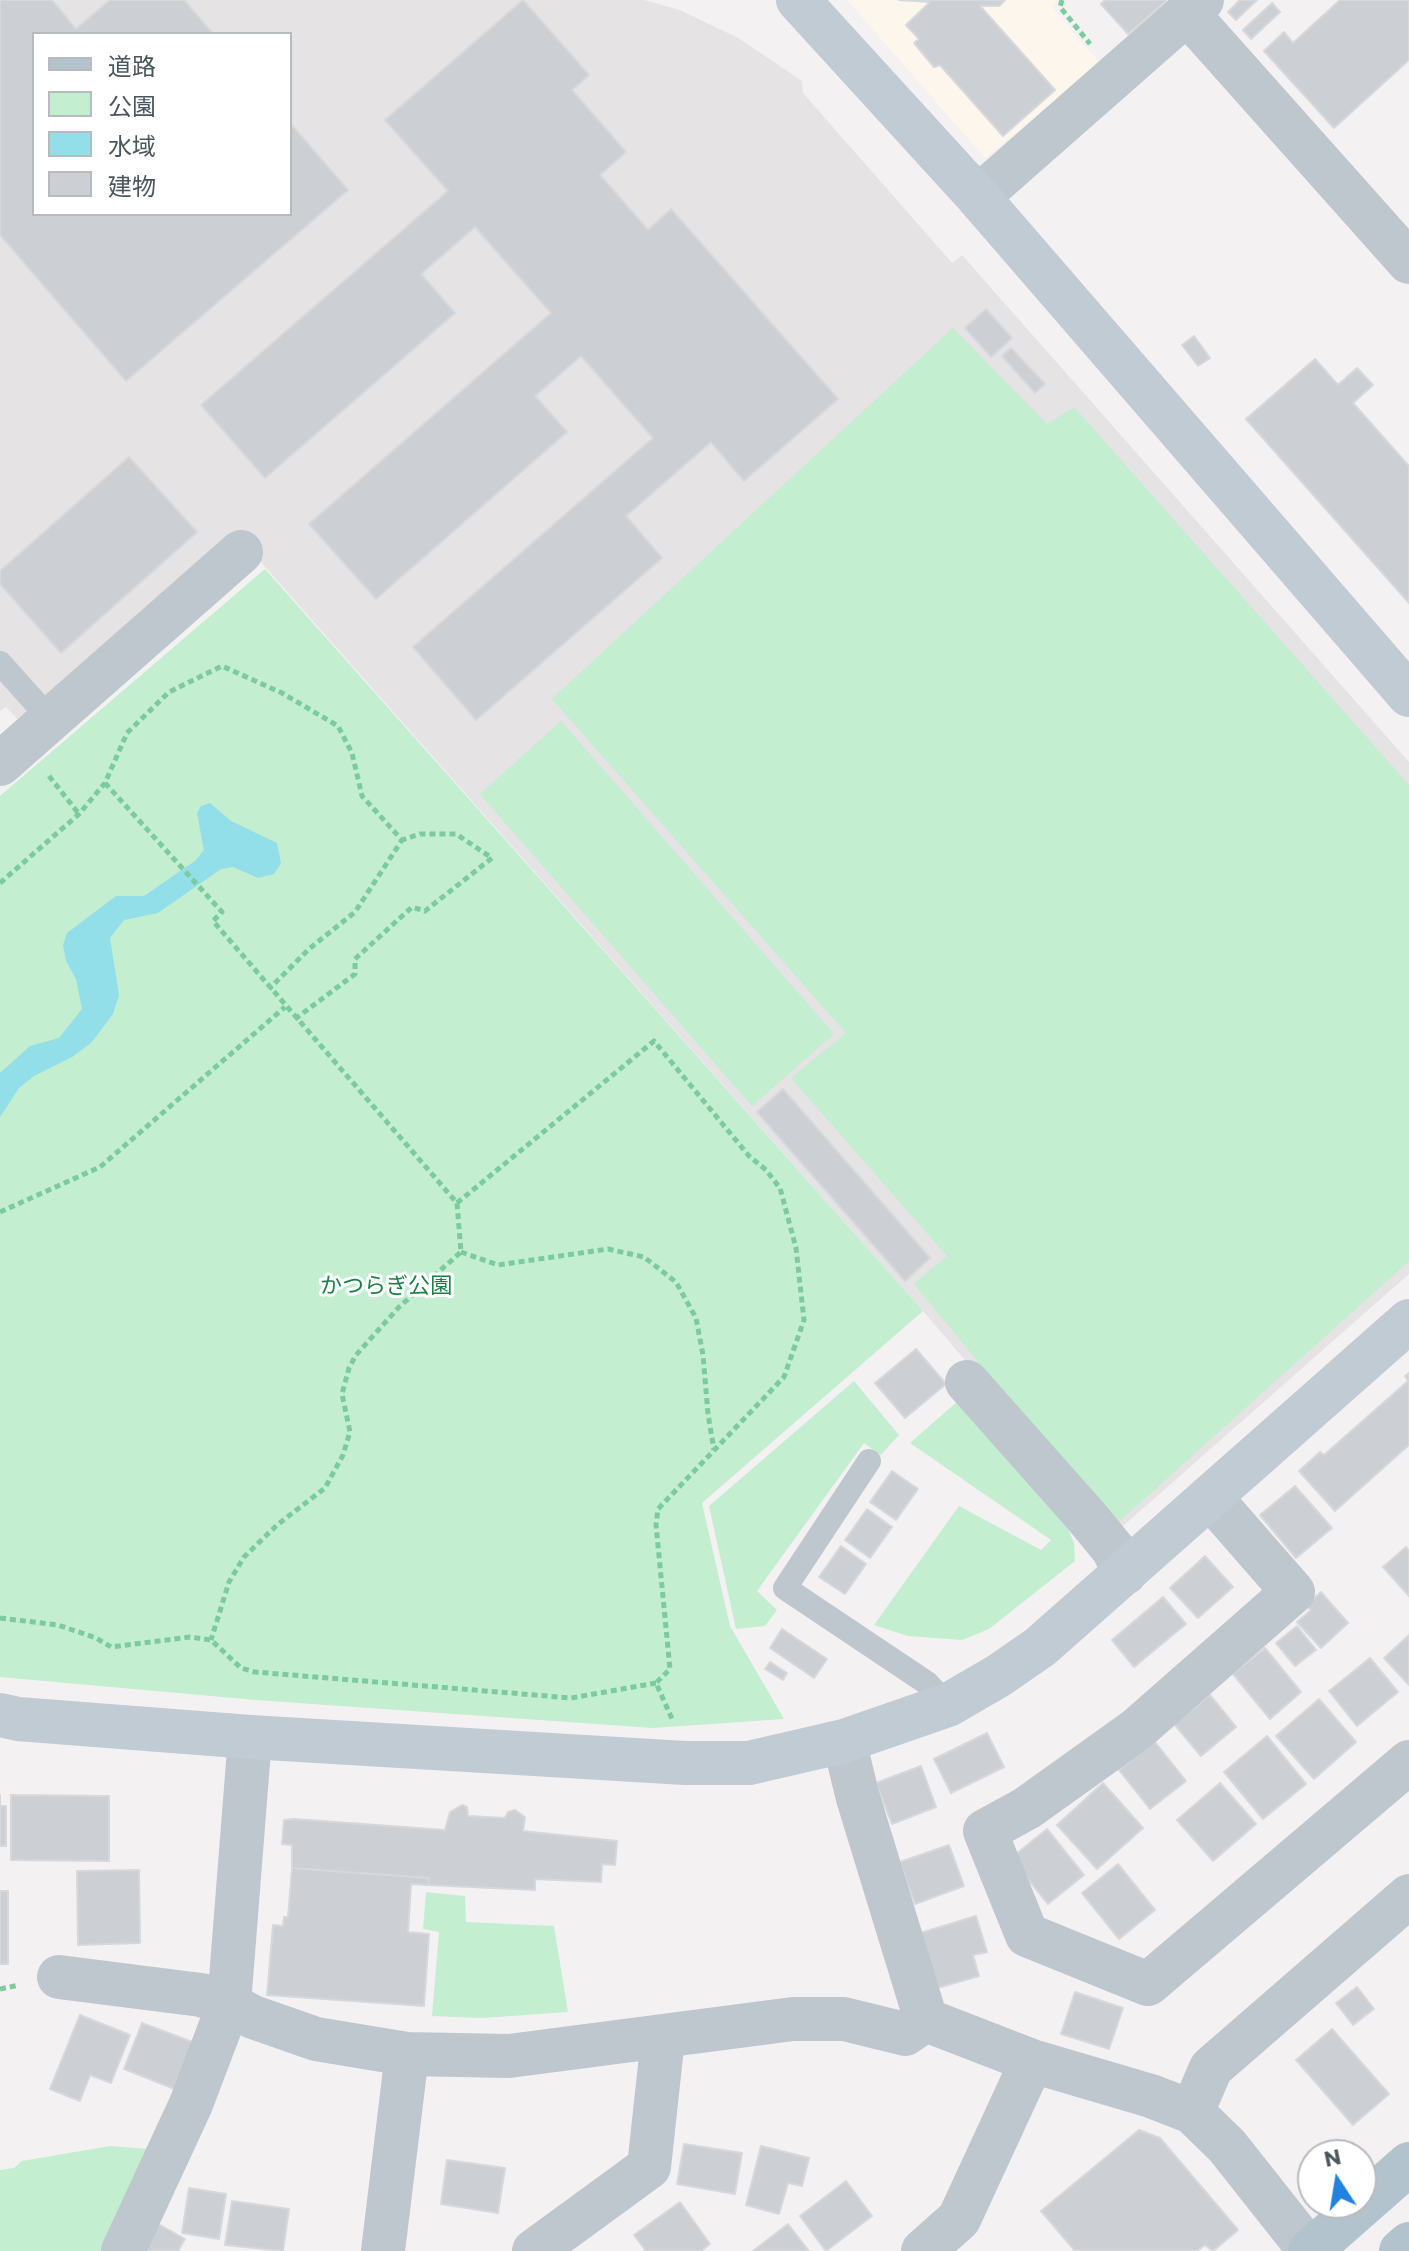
<!DOCTYPE html>
<html>
<head>
<meta charset="utf-8">
<style>
  body { margin:0 }
  #map { position:relative; width:1409px; height:2251px; overflow:hidden; background:#f4f1f2; font-family:Commissioner,"Noto Sans JP",sans-serif }
  canvas { display:block }
  .legend { position:absolute; left:32px; top:32px; width:260px; height:184px; box-sizing:border-box; background:#fff; border:2px solid #b7bbbf; margin:0; padding:10px 14px; list-style:none; font-size:24px; color:#4a565e }
  .legend li { display:flex; align-items:center; gap:16px; height:40px }
  .legend b { width:40px; border:2px solid #b7bbbf }
  .north { position:absolute; left:1297px; top:2139px; width:80px; height:80px; box-sizing:border-box; background:#fff; border:2px solid #b7bbbf; border-radius:50%; rotate:348deg; font-size:22px; font-weight:700; line-height:32px; text-align:center; color:#4a565e }
  .north::after { content:''; display:block; margin:auto; width:28px; height:36px; background:#2183de; clip-path:polygon(50% 0,100% 100%,50% 72%,0 100%) }
</style>
</head>
<body>
<div id="map">
<canvas width="1409" height="2251"></canvas>
<ul class="legend">
<li><b style="height:10px;background:#b3c3ce"></b>道路</li>
<li><b style="height:22px;background:#c3eed0"></b>公園</li>
<li><b style="height:22px;background:#92dee9"></b>水域</li>
<li><b style="height:22px;background:#cccfd3"></b>建物</li>
</ul>
<div class="north">N</div>
</div>
<script>
const g = document.querySelector('canvas').getContext('2d');
g.lineJoin = 'round';
function paint(path, color) { g.fillStyle = color; g.fill(path, 'evenodd'); }
const shape = rows => new Path2D(rows.map(r => 'M' + r).join(''));
function stroke(path, color, width, dash) { g.strokeStyle = color; g.lineWidth = width; g.lineCap = dash ? 'butt' : 'round'; g.setLineDash(dash || []); g.stroke(path); }
function drawText(font, color, halo, rows, align = 'center') {
  g.font = font + ' Commissioner,"Noto Sans JP",sans-serif'; g.lineWidth = 6; g.setLineDash([]); g.textBaseline = 'middle'; g.strokeStyle = halo; g.fillStyle = color; for (const [text, x, y, turn = 0] of rows) {
    g.save(); g.translate(x, y); g.rotate((+turn || 0) * Math.PI / 180); g.textAlign = isNaN(turn) ? turn : align; if (halo) g.strokeText(text, 0, 0); g.fillText(text, 0, 0); g.restore();
  }
}
const commercial = shape([
  [847,0,1056,0,1053,8,1100,63,985,158]
]);
const education = shape([
  [0,0,644,0,680,10,738,38,802,81,803,93,952,263,962,255,1409,762,1409,1274,1114,1534,923,1311,235,533,20,722,6,707,0,711],
  [34,34,290,34,290,214,34,214]
]);
const green = shape([
  [953,328,1047,424,1074,407,1409,785,1409,1261,1114,1526,914,1284,947,1256,791,1078,846,1033,552,699],
  [265,569,923,1311,702,1503,730,1626,784,1719,653,1728,256,1700,0,1677,0,796],
  [561,721,834,1034,752,1106,480,794],
  [854,1381,899,1435,881,1455,864,1443,757,1591,777,1610,765,1626,736,1629,709,1506],
  [959,1400,1067,1526,1074,1543,1075,1561,989,1629,962,1640,908,1636,874,1625,959,1506,1041,1550,1051,1540,910,1443],
  [426,1892,465,1896,466,1922,554,1926,568,2012,482,2018,432,2016,439,1932,423,1929],
  [110,2146,150,2149,107,2251,0,2251,0,2170,14,2168,22,2161]
]);
const water = shape([
  [210,803,231,821,277,843,281,863,274,874,258,878,233,867,221,869,158,913,124,920,110,938,119,995,113,1014,91,1043,72,1057,34,1076,19,1088,0,1117,0,1073,30,1046,59,1038,82,1009,76,979,66,961,63,945,67,933,116,896,144,896,195,861,204,850,197,813,201,806]
]);
const building = shape([
  [0,0,52,0,76,29,110,0,184,0,213,34,34,34,34,214,290,214,290,123,348,190,126,381,0,235,0,0],
  [523,0,589,75,572,90,626,152,600,175,648,230,671,209,838,399,744,481,711,442,626,516,662,558,476,720,413,647,653,438,581,356,535,396,567,432,376,599,309,524,551,313,475,227,421,274,455,313,265,478,201,405,448,191,385,120,523,0],
  [899,0,1005,0,999,6,980,6,1055,90,1003,136,940,65,934,67,914,43,919,39,906,25,930,2,899,0],
  [1105,0,1165,0,1166,1,1128,34,1101,4,1105,0],
  [1240,0,1257,0,1236,20,1228,12,1240,0],
  [1340,0,1409,0,1409,60,1334,128,1264,51,1284,32,1293,43,1340,0],
  [1272,3,1280,12,1251,39,1243,30,1272,3],
  [986,309,1012,338,991,357,965,328,986,309],
  [1194,336,1210,358,1198,366,1182,345,1194,336],
  [1011,348,1045,384,1035,393,1002,356,1011,348],
  [1315,359,1338,385,1357,368,1373,385,1353,403,1409,466,1409,603,1246,419,1315,359],
  [129,457,197,532,61,653,0,584,0,571,129,457],
  [783,1089,930,1258,905,1281,757,1112,783,1089],
  [916,1349,946,1384,905,1418,875,1383,916,1349],
  [1409,1373,1409,1445,1335,1511,1299,1471,1320,1452,1324,1455,1408,1381,1405,1376,1409,1373],
  [892,1471,918,1489,896,1520,870,1502,892,1471],
  [1295,1486,1332,1528,1296,1558,1260,1515,1295,1486],
  [867,1509,892,1527,870,1558,845,1540,867,1509],
  [841,1546,866,1564,845,1594,819,1577,841,1546],
  [1406,1547,1409,1551,1409,1596,1383,1567,1406,1547],
  [1205,1556,1233,1587,1198,1618,1170,1588,1205,1556],
  [1321,1592,1348,1623,1321,1648,1297,1622,1311,1610,1306,1605,1321,1592],
  [1163,1597,1186,1624,1134,1667,1112,1640,1163,1597],
  [1297,1626,1316,1650,1295,1666,1276,1643,1297,1626],
  [782,1629,827,1659,814,1678,770,1648,782,1629],
  [1409,1635,1409,1685,1384,1658,1409,1635],
  [1265,1648,1301,1692,1270,1719,1233,1674,1265,1648],
  [1370,1658,1398,1692,1357,1726,1329,1691,1370,1658],
  [770,1662,787,1673,783,1680,765,1669,770,1662],
  [1210,1695,1236,1727,1201,1756,1174,1724,1210,1695],
  [1319,1699,1356,1742,1314,1779,1276,1736,1319,1699],
  [987,1733,1004,1767,951,1793,934,1759,987,1733],
  [1267,1736,1306,1784,1263,1819,1224,1772,1267,1736],
  [1155,1742,1186,1781,1150,1809,1119,1770,1155,1742],
  [921,1766,936,1807,892,1824,876,1783,921,1766],
  [1103,1783,1143,1828,1097,1869,1057,1825,1103,1783],
  [1220,1783,1256,1824,1213,1861,1177,1820,1220,1783],
  [0,1795,0,1806,6,1806,6,1846,0,1846,0,1795],
  [11,1795,109,1796,109,1861,11,1860,11,1795],
  [462,1805,467,1807,468,1816,505,1818,508,1812,515,1810,525,1817,523,1831,617,1841,615,1865,602,1864,601,1882,535,1879,535,1890,428,1885,429,1878,292,1868,292,1845,282,1844,284,1820,294,1819,445,1830,450,1812,462,1805],
  [1047,1829,1084,1875,1048,1904,1011,1858,1047,1829],
  [949,1845,964,1886,915,1904,900,1862,949,1845],
  [1118,1864,1155,1910,1119,1939,1082,1893,1118,1864],
  [292,1868,429,1878,428,1885,411,1884,408,1932,429,1934,424,2006,267,1995,273,1925,283,1926,284,1917,288,1917,292,1868],
  [139,1870,140,1943,78,1945,77,1871,139,1870],
  [0,1891,8,1891,8,1964,0,1964,0,1891],
  [976,1916,987,1952,973,1955,979,1976,934,1989,917,1934,976,1916],
  [1357,1987,1374,2009,1353,2025,1336,2003,1357,1987],
  [1075,1992,1123,2008,1109,2049,1061,2034,1075,1992],
  [80,2015,130,2035,111,2083,90,2075,80,2101,50,2089,80,2015],
  [142,2023,195,2043,177,2090,124,2069,142,2023],
  [1332,2029,1389,2094,1353,2125,1296,2060,1332,2029],
  [1139,2130,1160,2138,1238,2230,1213,2251,1205,2245,1197,2251,1075,2251,1041,2211,1139,2130],
  [684,2144,742,2153,735,2194,677,2184,684,2144],
  [761,2146,809,2158,802,2186,788,2183,779,2214,746,2205,761,2146],
  [447,2160,505,2168,498,2213,441,2204,447,2160],
  [846,2181,872,2216,826,2251,800,2216,846,2181],
  [189,2188,226,2194,219,2239,182,2233,189,2188],
  [232,2201,289,2209,283,2251,225,2245,232,2201],
  [680,2202,710,2244,701,2251,646,2251,634,2235,680,2202],
  [153,2221,185,2239,178,2251,135,2251,153,2221],
  [788,2224,809,2251,753,2251,788,2224]
]);
const path = shape([
  [1062,0,1060,7,1090,44],
  [49,776,79,814],
  [105,783,222,912,213,921,457,1203,461,1252,399,1307,356,1355,349,1368,342,1394,350,1432,343,1455,325,1488,277,1525,244,1557,229,1582,211,1640],
  [0,883,79,814,105,783,127,733,169,692,222,666,282,693,338,726,352,753,362,796,402,840,355,912,309,949,269,989],
  [295,1019,355,974,355,959,412,907,425,911,492,858,456,834,420,834,402,840],
  [457,1203,654,1041,749,1156,766,1170,780,1188,796,1248,804,1320,784,1377,658,1509,656,1525,670,1669,656,1683,673,1721],
  [0,1212,100,1167,285,1007],
  [461,1252,498,1265,608,1249,644,1257,676,1282,696,1318,703,1355,708,1414,714,1450],
  [0,1618,58,1625,96,1638,111,1647,190,1637,211,1640,241,1668,255,1672,571,1698,656,1683],
  [0,1989,19,1985]
]);
const lane = shape([
  [0,663,51,720],
  [869,1461,785,1588,927,1683,948,1705]
]);
const street = shape([
  [1187,13,1409,262],
  [978,197,1202,0],
  [0,764,241,552],
  [967,1382,1085,1515,1113,1549,1125,1573],
  [1210,1497,1293,1592,1136,1730,1027,1808,985,1831,1027,1935,1148,1984,1409,1762],
  [250,1737,229,2004,253,2017,316,2039,407,2054,509,2056,793,2019,844,2019,905,2034,926,2020],
  [844,1741,858,1798,926,2020,1032,2061,1151,2096,1192,2112,1227,2146,1310,2251],
  [59,1977,201,1995,229,2004,191,2104,123,2251],
  [1192,2112,1211,2068,1409,1896],
  [383,2251,407,2054],
  [534,2251,649,2167,663,2038],
  [923,2251,959,2219,1032,2061]
]);
const secondary = shape([
  [798,0,978,197,1409,695],
  [0,1715,18,1719,250,1737,685,1763,749,1763,844,1741,948,1705,998,1676,1040,1647,1409,1321]
]);
const primary = shape([
  [1310,2251,1409,2164],
  [1401,2251,1409,2244]
]);
const parkNames = [
  ["かつらぎ公園",386,1286]
];
paint(commercial, '#fcf6ed');
paint(education, '#e5e3e3');
paint(green, '#c3eed0');
paint(water, '#92dee9');
paint(building, '#cccfd3');
stroke(building, '#d6d8dc', 2);
stroke(path, '#7ccb9e', 5, [6, 4]);
stroke(lane, '#bec7cd', 24);
stroke(street, '#bec7cd', 44);
stroke(secondary, '#c0cbd4', 44);
stroke(primary, '#b3c3ce', 44);
drawText('22px', '#1c7f45', '#fff', parkNames);
</script>
</body>
</html>
